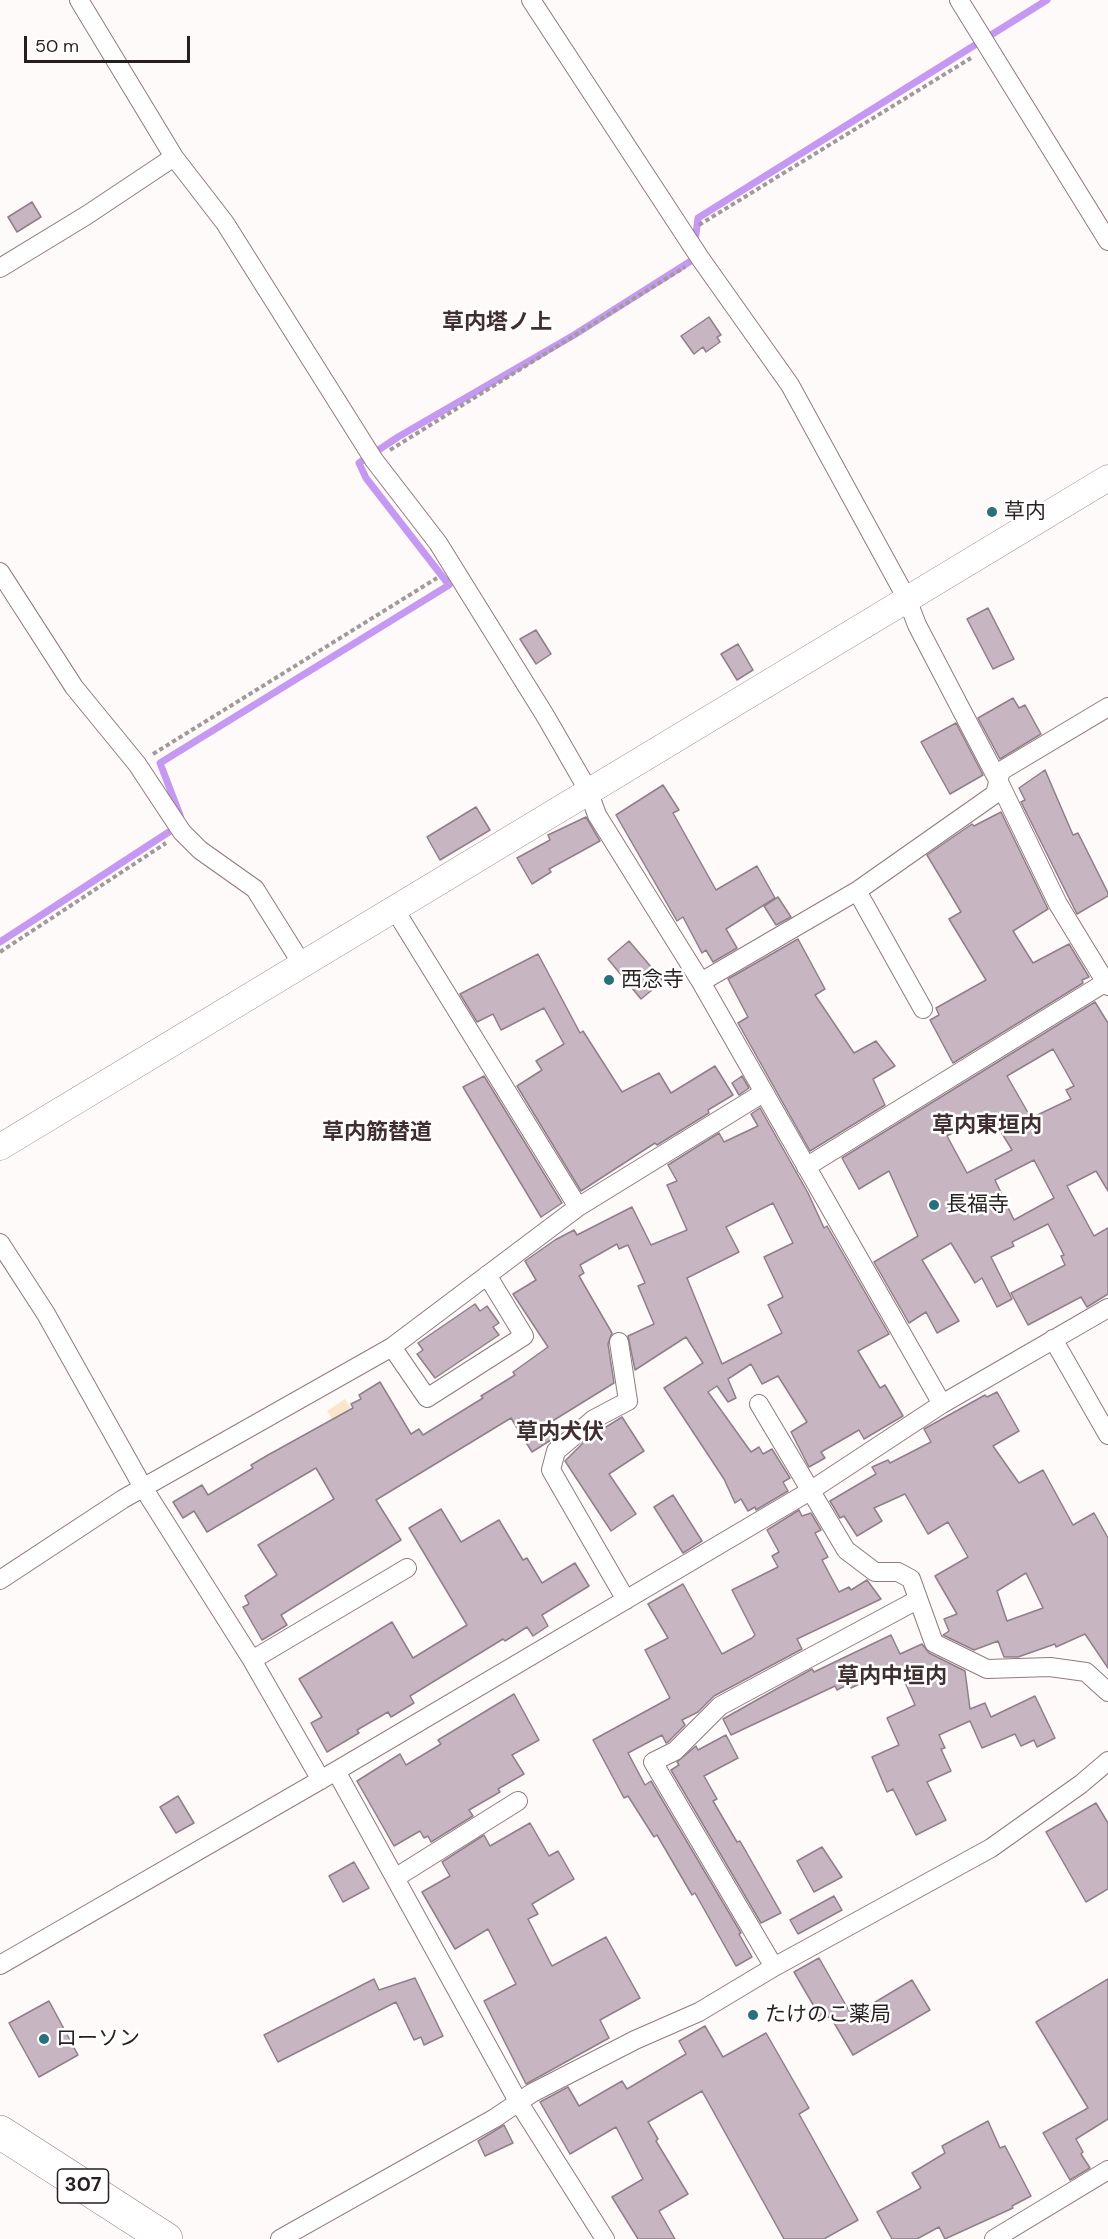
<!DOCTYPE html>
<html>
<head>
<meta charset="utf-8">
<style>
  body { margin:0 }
  #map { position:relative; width:1108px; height:2239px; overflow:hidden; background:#fffafa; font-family:"DM Sans",sans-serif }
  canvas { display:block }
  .scale { position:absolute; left:24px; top:36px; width:166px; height:27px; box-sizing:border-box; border:3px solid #261e1f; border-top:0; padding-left:8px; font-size:18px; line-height:21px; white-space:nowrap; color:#261e1f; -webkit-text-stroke:4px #fff; paint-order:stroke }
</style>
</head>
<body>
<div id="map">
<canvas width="1108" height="2239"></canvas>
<div class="scale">50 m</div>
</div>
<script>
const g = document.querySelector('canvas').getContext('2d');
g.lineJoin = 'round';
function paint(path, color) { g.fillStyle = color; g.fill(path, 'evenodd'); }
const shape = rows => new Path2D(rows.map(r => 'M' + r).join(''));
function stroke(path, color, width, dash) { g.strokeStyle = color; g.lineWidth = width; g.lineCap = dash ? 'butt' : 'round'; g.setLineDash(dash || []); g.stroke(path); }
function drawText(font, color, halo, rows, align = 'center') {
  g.font = font + ' "DM Sans","Noto Sans JP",sans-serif'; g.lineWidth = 5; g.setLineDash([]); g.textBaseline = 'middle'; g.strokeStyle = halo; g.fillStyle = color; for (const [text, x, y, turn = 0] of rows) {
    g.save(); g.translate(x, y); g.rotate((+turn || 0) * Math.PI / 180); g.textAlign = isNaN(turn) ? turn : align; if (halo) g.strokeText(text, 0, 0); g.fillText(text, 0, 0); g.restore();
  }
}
const green = shape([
  [345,1399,378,1451,360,1462,327,1411]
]);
const stream = shape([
  [695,242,698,218,1047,0],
  [180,815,160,763,449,585,366,478,359,463,398,437,574,335,694,259,694,253],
  [0,942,178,826]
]);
const building = shape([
  [32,202,41,217,17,232,8,217,32,202],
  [709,317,721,335,717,337,720,342,706,352,703,347,694,354,681,336,709,317],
  [988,608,1014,659,993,669,967,619,988,608],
  [536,630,551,654,536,664,520,639,536,630],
  [738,644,753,670,737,680,721,654,738,644],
  [1013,698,1019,708,1025,705,1041,734,1000,759,978,718,1013,698],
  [956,723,983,775,950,794,921,742,956,723],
  [1045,770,1073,835,1078,833,1108,893,1108,896,1077,914,1021,802,1025,800,1019,788,1045,770],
  [663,785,679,810,673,813,716,890,757,866,775,898,726,929,737,948,713,962,706,950,702,953,683,917,677,921,616,815,663,785],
  [476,807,490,830,440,860,427,837,476,807],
  [1001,812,1048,909,1013,931,1033,963,1069,944,1089,977,1082,980,1083,983,953,1063,930,1020,939,1015,936,1008,986,980,949,919,961,912,927,855,972,824,974,826,1001,812],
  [586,817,600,841,549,869,551,872,532,884,517,858,550,840,548,835,586,817],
  [778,897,791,917,776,925,764,906,778,897],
  [798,939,825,989,815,995,854,1053,876,1041,895,1066,873,1079,885,1105,810,1151,738,1023,748,1017,728,979,798,939],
  [629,941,663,981,641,999,608,959,629,941],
  [538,954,580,1033,583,1031,622,1092,659,1073,671,1093,715,1066,733,1095,708,1110,709,1113,657,1145,655,1143,581,1191,517,1086,542,1070,536,1061,564,1044,544,1008,501,1030,493,1014,477,1022,460,994,538,954],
  [1095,1002,1108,1023,1108,1191,1096,1171,1067,1186,1094,1236,1108,1228,1108,1294,1087,1307,1081,1297,1028,1325,1011,1293,1065,1265,1061,1256,1064,1255,1048,1224,1012,1242,1014,1246,991,1257,1012,1299,997,1307,982,1278,975,1283,951,1243,922,1260,959,1321,937,1333,926,1312,909,1323,874,1262,918,1236,889,1171,859,1189,842,1158,1095,1002],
  [1053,1049,1074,1086,1066,1090,1071,1099,1031,1118,1007,1076,1053,1049],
  [989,1112,1012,1150,967,1173,947,1136,989,1112],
  [1034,1160,1054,1198,1014,1220,995,1180,1034,1160],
  [484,1076,562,1203,541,1217,463,1087,484,1076],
  [742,1076,749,1088,739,1095,732,1083,742,1076],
  [760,1108,808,1193,824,1228,827,1226,889,1334,858,1351,880,1388,885,1385,903,1416,864,1439,859,1430,821,1452,825,1458,809,1467,791,1432,807,1422,778,1376,762,1384,751,1364,728,1379,736,1398,728,1402,717,1386,708,1392,751,1452,759,1447,763,1454,772,1449,790,1478,783,1482,788,1491,756,1510,755,1507,748,1511,741,1499,735,1503,724,1479,664,1388,703,1363,686,1337,635,1370,628,1336,654,1324,638,1286,645,1283,628,1245,619,1249,617,1244,580,1265,584,1273,579,1276,612,1333,608,1344,614,1383,546,1425,554,1438,532,1452,511,1418,376,1500,401,1540,281,1615,287,1625,262,1640,243,1607,249,1604,245,1596,277,1575,258,1545,334,1499,316,1468,207,1532,194,1511,183,1518,173,1502,202,1485,208,1495,253,1468,251,1465,268,1455,353,1408,351,1404,361,1399,359,1395,380,1382,411,1434,419,1429,423,1435,483,1398,481,1396,515,1375,513,1372,548,1347,513,1294,536,1280,525,1261,555,1240,574,1230,577,1235,632,1207,651,1245,687,1230,667,1185,677,1181,668,1165,719,1133,724,1142,758,1126,751,1114,760,1108],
  [773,1203,793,1243,764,1257,783,1297,768,1305,782,1333,722,1364,687,1278,739,1252,726,1227,773,1203],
  [475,1304,480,1311,487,1306,499,1323,493,1327,499,1335,435,1378,417,1354,423,1350,418,1343,475,1304],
  [997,1392,1019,1431,993,1446,1019,1483,1043,1470,1073,1525,1094,1513,1108,1538,1108,1668,1085,1634,1056,1647,1055,1644,1018,1657,1004,1657,998,1641,974,1650,943,1635,949,1631,944,1619,957,1614,935,1576,968,1557,948,1522,928,1534,905,1494,874,1508,882,1521,857,1536,844,1516,840,1518,830,1501,876,1474,872,1467,888,1460,890,1463,931,1442,924,1429,985,1395,987,1397,997,1392],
  [1026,1573,1043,1608,1007,1621,997,1591,1026,1573],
  [622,1417,644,1451,609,1474,636,1514,611,1531,565,1461,587,1439,622,1417],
  [673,1495,702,1541,683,1553,654,1507,673,1495],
  [441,1509,461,1542,499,1520,523,1560,527,1558,542,1583,575,1563,589,1586,542,1615,548,1626,533,1636,527,1627,505,1641,503,1639,410,1696,414,1703,391,1717,388,1712,357,1730,359,1733,327,1752,311,1723,322,1717,299,1679,392,1622,413,1658,467,1625,409,1528,441,1509],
  [799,1510,802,1516,811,1513,821,1530,815,1533,828,1557,822,1560,839,1592,849,1587,851,1590,867,1580,881,1599,797,1639,802,1649,714,1696,698,1712,682,1720,685,1725,668,1742,666,1743,662,1735,628,1753,645,1785,651,1781,741,1933,739,1934,752,1957,736,1966,695,1893,692,1895,657,1835,654,1837,628,1796,624,1798,593,1740,670,1698,645,1650,668,1638,648,1604,683,1584,722,1654,752,1638,755,1635,732,1590,778,1567,772,1556,779,1552,767,1530,799,1510],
  [891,1635,900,1654,922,1644,929,1653,965,1671,970,1709,985,1703,991,1717,1035,1696,1055,1738,1037,1747,1034,1740,1021,1746,1015,1734,982,1748,970,1721,939,1735,945,1748,941,1749,951,1771,927,1782,946,1820,916,1835,893,1789,887,1792,872,1757,899,1745,887,1718,915,1705,898,1666,851,1688,849,1684,837,1690,835,1686,731,1735,723,1719,812,1669,814,1672,891,1635],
  [514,1694,539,1740,512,1755,524,1774,498,1789,500,1792,469,1810,473,1816,431,1842,428,1836,424,1838,420,1831,394,1846,357,1781,400,1754,406,1765,441,1744,438,1740,514,1694],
  [726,1735,738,1758,704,1776,717,1799,713,1801,737,1842,740,1841,781,1913,761,1923,671,1770,679,1765,677,1762,696,1746,698,1750,726,1735],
  [178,1796,194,1823,176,1833,160,1807,178,1796],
  [1096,1803,1108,1823,1108,1889,1086,1902,1046,1832,1096,1803],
  [530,1823,549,1856,558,1851,574,1879,532,1904,538,1914,528,1919,552,1966,606,1937,640,1998,600,2020,609,2038,526,2084,484,2001,516,1984,488,1929,455,1949,422,1892,450,1876,442,1862,484,1835,490,1846,530,1823],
  [822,1847,842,1877,814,1892,797,1861,822,1847],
  [354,1862,369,1888,343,1902,329,1876,354,1862],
  [834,1896,842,1910,798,1934,790,1920,834,1896],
  [819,1958,852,2016,912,1980,930,2010,853,2055,830,2016,822,2020,794,1972,819,1958],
  [415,1978,443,2036,424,2045,421,2037,414,2040,396,2002,278,2062,264,2035,374,1979,379,1990,415,1978],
  [1108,1979,1108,2119,1076,2139,1083,2152,1081,2154,1090,2168,1070,2180,1043,2133,1088,2108,1036,2022,1108,1979],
  [49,2001,78,2055,39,2077,9,2023,49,2001],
  [705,2026,723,2057,766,2033,809,2108,799,2114,858,2220,824,2239,784,2239,702,2091,648,2122,658,2139,656,2141,688,2194,659,2211,675,2239,638,2239,612,2197,643,2179,616,2127,570,2154,540,2102,568,2087,579,2106,622,2081,627,2089,686,2054,679,2041,705,2026],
  [988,2121,1000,2148,1005,2146,1031,2196,1012,2206,1013,2208,945,2239,939,2227,917,2239,892,2239,877,2212,921,2188,912,2173,945,2153,942,2146,988,2121],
  [504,2125,513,2143,485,2156,478,2141,504,2125]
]);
const path = shape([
  [699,225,971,58],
  [390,450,685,267],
  [153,754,437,578],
  [0,952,166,843]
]);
const street = shape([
  [79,0,174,157,225,223,374,460,438,543,546,717,588,790,597,815,701,982,942,1404],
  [531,0,700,258,790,385,907,599,917,625,998,780,1058,904,1108,986],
  [959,0,1108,241],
  [0,268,87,215,174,157],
  [0,572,74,687,137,764,182,832,200,850,255,889,302,964],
  [857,891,923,1009],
  [395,910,578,1207],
  [701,982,857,891,995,794,1001,771,1108,707],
  [806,1167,1106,982],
  [0,1243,46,1314,144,1489,252,1660,321,1780],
  [1053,1339,1108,1435],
  [619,1342,628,1401,594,1419,556,1451,551,1470,626,1600],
  [392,1347,427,1398,524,1336,487,1275],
  [759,1404,846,1550,875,1572,898,1572,911,1579,934,1643,987,1669,1050,1667,1086,1672,1108,1692],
  [0,1580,123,1499,392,1347,578,1207,763,1093],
  [252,1660,407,1568],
  [336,1771,519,2103,605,2239],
  [395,1878,518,1801],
  [0,1965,336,1771,810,1491,942,1404,1108,1308],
  [774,1967,653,1762,675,1751,720,1706,917,1600],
  [280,2239,495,2118,532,2093,635,2040,699,2012,774,1967,991,1848,1081,1784,1108,1761],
  [994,2239,1108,2170]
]);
const secondary = shape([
  [0,1147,1108,478]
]);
const highway = shape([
  [0,2132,166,2239]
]);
const markers = [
  [992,512,6,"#28707b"],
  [609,980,6,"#28707b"],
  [934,1205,6,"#28707b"],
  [753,2015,6,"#28707b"],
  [44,2039,6,"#28707b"]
];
const shields = [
  [83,2186,51]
];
const shieldNames = [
  ["307",83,2186]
];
const poiNames = [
  ["草内",1004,512],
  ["西念寺",621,980],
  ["長福寺",946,1205],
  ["たけのこ薬局",765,2015],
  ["ローソン",56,2039]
];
const neighbourhoodNames = [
  ["草内塔ノ上",497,323],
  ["草内東垣内",987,1126],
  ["草内筋替道",377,1133],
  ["草内犬伏",560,1433],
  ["草内中垣内",892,1677]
];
paint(green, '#fae6cb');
stroke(stream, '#c599f1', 7);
paint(building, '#c7b5c1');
stroke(building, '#907f8a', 1.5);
stroke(street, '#907b7d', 20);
stroke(secondary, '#907b7d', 27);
stroke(highway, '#907b7d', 34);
stroke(path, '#a09a9a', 4, [4.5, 3]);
stroke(street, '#fff', 18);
stroke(secondary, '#fff', 26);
stroke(highway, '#fff', 33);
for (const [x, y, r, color] of markers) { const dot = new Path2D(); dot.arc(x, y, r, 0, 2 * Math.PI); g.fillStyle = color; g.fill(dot); stroke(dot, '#fff', 2); }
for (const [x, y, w] of shields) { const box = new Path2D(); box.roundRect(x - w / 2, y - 17, w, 34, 4.5); g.fillStyle = '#fff'; g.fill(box); stroke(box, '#261e1f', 1.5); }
drawText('bold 20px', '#261e1f', null, shieldNames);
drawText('21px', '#261e1f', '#fff', poiNames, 'left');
drawText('bold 22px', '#402e31', '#fff', neighbourhoodNames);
</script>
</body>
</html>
